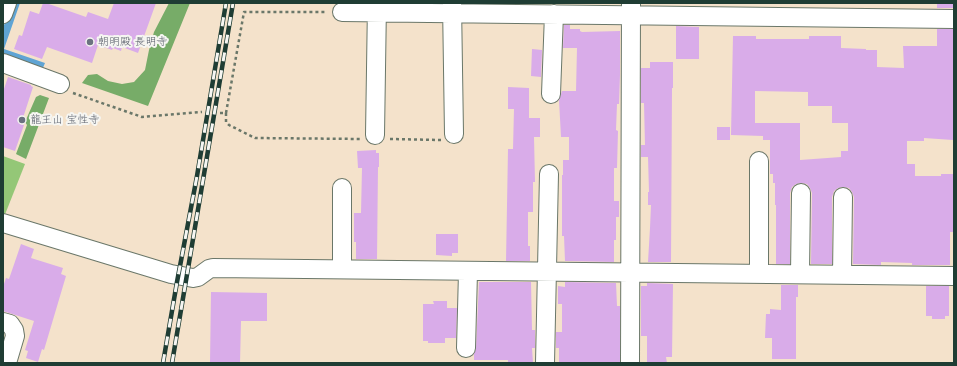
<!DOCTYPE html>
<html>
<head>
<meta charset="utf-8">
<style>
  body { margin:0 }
  #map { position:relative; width:957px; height:366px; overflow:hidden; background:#f4e2cb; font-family:Mali,sans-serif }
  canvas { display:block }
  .frame { position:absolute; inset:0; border:4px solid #1f3d34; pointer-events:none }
</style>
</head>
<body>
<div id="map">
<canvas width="957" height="366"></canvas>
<div class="frame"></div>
</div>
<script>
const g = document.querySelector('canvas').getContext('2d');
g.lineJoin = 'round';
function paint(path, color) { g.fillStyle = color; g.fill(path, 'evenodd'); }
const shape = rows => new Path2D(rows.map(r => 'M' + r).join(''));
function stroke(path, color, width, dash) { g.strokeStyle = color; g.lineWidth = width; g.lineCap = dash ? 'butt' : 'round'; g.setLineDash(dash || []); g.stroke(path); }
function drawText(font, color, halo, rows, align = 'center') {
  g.font = font + ' Mali,"Klee One",sans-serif'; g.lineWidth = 4; g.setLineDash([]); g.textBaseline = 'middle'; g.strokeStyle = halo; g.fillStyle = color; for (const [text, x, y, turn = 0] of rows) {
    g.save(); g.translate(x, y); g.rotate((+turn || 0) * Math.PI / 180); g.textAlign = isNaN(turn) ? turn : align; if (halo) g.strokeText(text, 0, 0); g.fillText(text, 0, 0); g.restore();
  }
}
const green = shape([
  [3,156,25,164,4,217,3,217]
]);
const forest = shape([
  [169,3,190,3,148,106,82,83,88,75,97,74,108,81,122,84,134,82,145,70,149,50,154,32],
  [40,95,49,98,26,159,16,154,27,125,25,122,36,97]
]);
const water = shape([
  [12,3,20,3,4,49,45,63,42,70,3,57,3,28]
]);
const building = shape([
  [43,3,46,3,86,17,88,12,108,19,114,3,156,3,138,53,122,47,121,51,113,48,112,50,98,45,92,63,47,47,42,59,14,49,19,35,22,36,30,11,39,14],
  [937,4,954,4,954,8,937,8],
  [564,25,570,25,570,29,580,29,580,31,582,32,620,31,620,75,619,104,617,104,616,130,618,131,617,168,614,168,614,201,619,201,619,217,616,217,616,240,614,240,614,262,565,261,564,236,562,236,562,175,563,175,563,160,569,160,569,137,561,137,559,100,562,91,576,91,577,48,563,48],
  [676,26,699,27,699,59,676,59],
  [937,29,954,29,954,122,953,140,924,138,924,141,907,141,907,164,915,164,915,176,941,176,941,174,954,174,954,232,950,232,950,265,912,265,912,263,881,262,881,265,853,264,854,197,852,192,849,188,843,187,838,188,834,191,832,197,832,264,811,264,812,193,810,188,807,184,801,183,796,184,792,187,790,193,790,264,776,264,776,205,775,205,775,183,773,183,773,174,770,174,770,140,763,140,763,136,731,135,733,36,756,36,756,39,809,39,809,36,841,36,841,48,866,49,866,50,877,50,877,67,904,68,903,46,937,46],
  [755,91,808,92,808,106,832,106,832,123,848,123,848,151,841,151,841,157,800,160,800,123,755,123],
  [532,49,542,50,541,77,531,76],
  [650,62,673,62,673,88,672,88,671,262,648,262,650,228,651,205,648,205,648,192,649,192,648,157,641,157,641,145,645,145,644,103,641,103,641,68,650,68],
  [8,77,31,85,31,86,33,87,21,124,24,125,15,151,3,147,3,92],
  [508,87,529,88,529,118,540,118,540,137,534,137,535,182,533,182,533,212,528,212,528,246,530,246,530,261,506,261,508,149,513,149,514,109,508,109],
  [717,127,730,127,730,140,717,140],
  [376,150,376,153,379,153,379,167,378,167,377,259,356,259,356,242,354,242,354,213,361,213,362,168,358,168,357,151],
  [436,234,458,234,458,253,452,253,452,256,436,255],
  [21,244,34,249,31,258,63,268,61,274,66,276,44,350,42,349,38,362,26,358,28,351,25,350,34,321,3,311,3,287,6,278,9,279],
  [479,282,531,282,532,330,535,330,535,348,532,348,533,363,508,363,508,360,474,360,474,354,476,348],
  [565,282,616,283,617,306,620,306,620,363,559,363,559,348,556,348,556,332,562,332,562,304,558,304,558,286,565,287],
  [647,283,673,284,672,357,666,357,667,363,647,363,647,336,641,336,641,286,647,286],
  [781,285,798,285,798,297,796,297,796,359,772,359,772,338,765,338,766,314,770,314,770,309,781,310],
  [926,286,949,286,949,316,945,316,945,319,932,319,932,316,926,316],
  [211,292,267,293,267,321,241,321,240,363,210,363],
  [433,301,447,301,447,308,457,308,456,338,445,338,445,343,428,343,428,341,423,341,423,304,434,304]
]);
const path = shape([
  [73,93,142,117,202,112],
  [220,113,226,113,244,12,327,12],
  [226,113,226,122,229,125,255,138,361,139],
  [390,139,441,140]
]);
const minor = shape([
  [452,3,454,134],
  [342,12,954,19],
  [3,14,7,3],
  [3,63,60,84],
  [551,94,554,14],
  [375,135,377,3],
  [759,161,759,274],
  [3,223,171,274,193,278,198,277,209,269,213,268,954,276],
  [342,269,342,188],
  [800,274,801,193],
  [842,275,843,197],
  [3,322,10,324,14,330,15,336,7,363],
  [466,348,468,272],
  [545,363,549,174],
  [630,363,631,3]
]);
const rail = shape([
  [163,363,177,282,197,176,226,3],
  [172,363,233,3]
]);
const markers = [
  [90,42,4,"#6b7280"],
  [22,120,4,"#6b7280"]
];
const worshipNames = [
  ["朝明殿 長明寺",98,42],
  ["龍王山 宝性寺",30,120]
];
paint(green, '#94c777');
paint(forest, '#77ac68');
paint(water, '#5fa4d4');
paint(building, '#d9ace9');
stroke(minor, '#6a7769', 20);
stroke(path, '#6a7769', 2.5, [3, 3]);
stroke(minor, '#fff', 18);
stroke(rail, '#1f3d34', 4.5);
stroke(rail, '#f6f6f2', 3, [9]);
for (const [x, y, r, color] of markers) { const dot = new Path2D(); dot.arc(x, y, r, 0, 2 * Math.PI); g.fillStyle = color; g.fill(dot); stroke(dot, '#f6f6f2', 1.5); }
drawText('11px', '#5b616d', '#f6f6f2', worshipNames, 'left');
</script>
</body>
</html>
